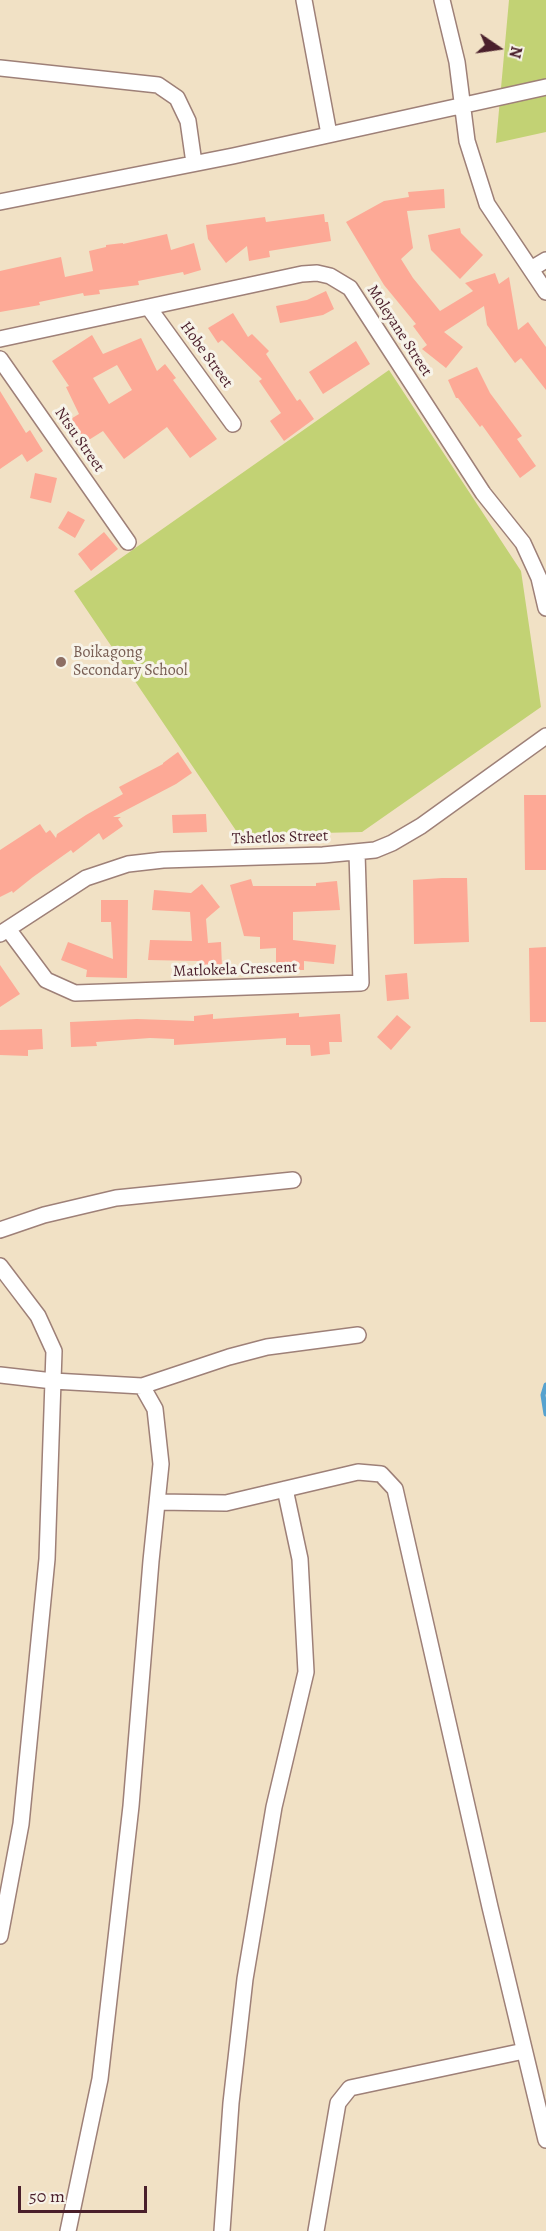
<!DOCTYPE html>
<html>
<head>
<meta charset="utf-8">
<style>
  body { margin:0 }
  #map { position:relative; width:546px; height:2231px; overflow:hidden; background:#f1e1c5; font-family:Alegreya,serif }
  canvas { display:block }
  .north { position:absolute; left:468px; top:18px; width:60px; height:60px; -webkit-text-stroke:4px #f7f3e8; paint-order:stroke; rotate:103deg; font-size:16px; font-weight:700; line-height:24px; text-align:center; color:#4a1f2b }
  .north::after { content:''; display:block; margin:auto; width:21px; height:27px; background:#4a1f2b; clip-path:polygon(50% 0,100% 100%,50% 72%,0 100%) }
  .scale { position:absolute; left:18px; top:2186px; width:129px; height:27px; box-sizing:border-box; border:3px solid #4a1f2b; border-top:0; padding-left:8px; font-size:18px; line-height:21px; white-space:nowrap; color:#4a1f2b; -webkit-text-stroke:4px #f7f3e8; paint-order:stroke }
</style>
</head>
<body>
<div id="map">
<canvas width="546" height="2231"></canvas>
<div class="north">N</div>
<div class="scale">50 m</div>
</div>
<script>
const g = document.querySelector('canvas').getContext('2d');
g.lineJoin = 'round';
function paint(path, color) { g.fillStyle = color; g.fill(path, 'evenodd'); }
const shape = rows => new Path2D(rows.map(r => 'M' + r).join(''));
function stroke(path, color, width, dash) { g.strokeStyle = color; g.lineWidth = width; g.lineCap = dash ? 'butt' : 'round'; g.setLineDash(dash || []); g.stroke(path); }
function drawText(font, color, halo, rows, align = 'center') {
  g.font = font + ' Alegreya,serif'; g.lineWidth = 6; g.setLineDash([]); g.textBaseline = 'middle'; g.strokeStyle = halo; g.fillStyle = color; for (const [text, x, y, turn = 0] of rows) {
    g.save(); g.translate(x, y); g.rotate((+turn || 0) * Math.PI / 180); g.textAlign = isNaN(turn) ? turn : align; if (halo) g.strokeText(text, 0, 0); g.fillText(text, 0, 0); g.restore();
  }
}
const green = shape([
  [509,0,546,0,546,132,496,143],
  [389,370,521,571,541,707,362,832,239,835,74,591]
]);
const stream = shape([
  [546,1385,543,1395,546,1414]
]);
const building = shape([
  [444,189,445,208,407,211,413,248,401,259,413,278,440,311,473,291,465,283,495,273,499,284,509,277,518,330,528,322,546,347,546,390,521,358,515,363,487,325,484,306,444,332,463,347,446,368,422,349,427,345,413,326,416,324,384,285,346,222,384,201,409,197,408,192],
  [324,214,325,222,328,222,331,241,269,251,270,257,249,261,247,246,226,263,208,239,206,225,265,217,266,222],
  [460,228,461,233,483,255,460,279,431,250,428,235],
  [167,234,171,250,194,243,201,270,184,275,183,272,138,281,139,285,99,290,100,294,84,296,83,293,39,302,40,305,0,312,0,271,61,257,65,277,93,271,89,251,106,247,106,245,123,243,123,244],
  [326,291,334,309,323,315,280,323,276,306,307,300],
  [233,313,248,337,252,334,269,351,266,354,297,401,300,399,314,419,284,441,270,421,281,413,259,381,262,379,222,340,218,343,208,328],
  [92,335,103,354,141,338,157,371,165,364,176,378,173,380,217,439,190,458,167,427,124,459,103,431,84,443,69,420,79,414,66,387,69,386,52,361],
  [117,365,132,390,109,404,93,378],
  [356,341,370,364,323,394,309,372],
  [477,367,490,393,522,436,517,439,536,466,520,478,482,425,480,427,458,398,456,398,448,380],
  [0,391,26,433,30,430,43,451,27,462,22,454,0,469],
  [35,473,57,478,51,503,30,498],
  [68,511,85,520,75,538,58,528],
  [104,532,118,549,91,571,78,554],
  [178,752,192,773,176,784,113,817,121,817,118,819,123,826,103,840,99,833,73,853,71,850,33,877,13,893,12,891,0,897,0,850,40,824,46,833,50,830,56,838,57,834,86,815,123,794,119,787,163,764,163,763],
  [524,795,546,795,546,870,525,870],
  [206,814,207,832,173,833,172,815],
  [442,878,467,878,469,942,414,944,413,880],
  [251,879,253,886,316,886,316,883,337,881,340,910,293,912,293,940,336,945,334,964,304,961,304,970,276,970,276,948,260,949,260,937,244,936,230,885],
  [202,884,220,907,206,919,208,943,221,942,222,967,199,969,198,961,148,960,150,940,192,941,190,912,152,910,154,890,191,893],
  [101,900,128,900,127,978,86,977,87,970,61,960,68,942,113,959,111,922,101,922],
  [546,947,546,1022,530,1022,529,948],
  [0,965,20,994,0,1007],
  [407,973,409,999,387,1001,385,975],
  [299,1013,299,1017,340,1014,342,1042,329,1042,330,1054,311,1056,310,1045,286,1045,286,1038,174,1045,174,1039,150,1038,96,1042,97,1046,71,1047,70,1022,137,1019,194,1021,194,1016,213,1014,213,1019],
  [397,1015,411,1027,391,1050,377,1037],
  [42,1029,43,1049,28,1050,28,1056,0,1055,0,1030]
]);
const minor = shape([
  [304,0,329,134],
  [442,0,457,62,467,141,487,204,546,292],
  [0,68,158,85,177,98,188,121,194,163],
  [0,202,233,156,546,87],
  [531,269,546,260],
  [149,308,233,424],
  [0,339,302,274,317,273,330,276,350,288,483,493,523,543,539,578,546,608],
  [0,359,128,542],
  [8,929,46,980,75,993,361,983,357,853],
  [0,934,86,878,128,864,163,860,323,855,375,850,392,843,421,826,546,736],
  [0,1230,44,1215,116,1198,293,1180],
  [0,1266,38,1316,54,1351,47,1559,21,1824,0,1936],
  [0,1375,53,1381,142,1386,155,1409,161,1464,151,1561,131,1806,100,2079,68,2231],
  [142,1386,229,1357,267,1347,358,1335],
  [157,1502,226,1503,358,1472,381,1474,395,1489,490,1907,546,2140],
  [222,2231,231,2103,245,1979,274,1807,306,1672,300,1559,285,1489],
  [316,2231,338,2103,350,2088,524,2051]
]);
const markers = [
  [61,662,6,"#8d6e63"]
];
const streetNames = [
  ["Moleyane Street",399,331,57],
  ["Hobe Street",206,355,54],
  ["Ntsu Street",79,440,55],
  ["Tshetlos Street",280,838,-2],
  ["Matlokela Crescent",235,970,-2]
];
const educationNames = [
  ["Boikagong",73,653],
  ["Secondary School",73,671]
];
paint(green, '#c2d274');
stroke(stream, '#56a2cf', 5);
paint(building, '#fda996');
stroke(minor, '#9e8078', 18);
stroke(minor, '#fff', 15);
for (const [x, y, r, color] of markers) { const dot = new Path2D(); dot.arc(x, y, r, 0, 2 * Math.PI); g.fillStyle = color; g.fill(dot); stroke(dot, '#f7f3e8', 2); }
drawText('16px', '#4a1f2b', '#f7f3e8', streetNames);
drawText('16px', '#785e54', '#f7f3e8', educationNames, 'left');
</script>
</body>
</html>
